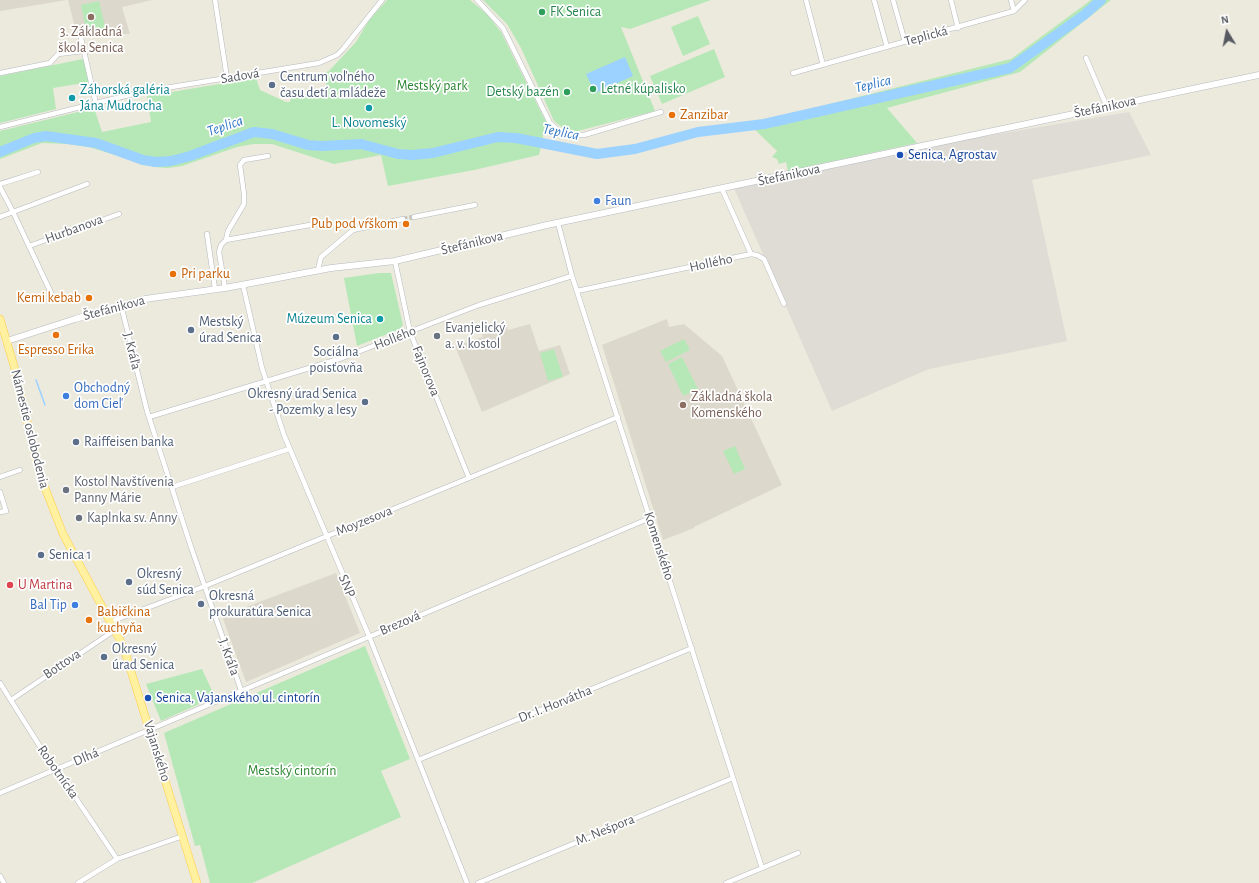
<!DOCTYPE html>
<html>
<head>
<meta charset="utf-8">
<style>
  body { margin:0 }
  #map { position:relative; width:1259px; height:883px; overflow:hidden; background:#ece9dd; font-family:"Alegreya Sans",sans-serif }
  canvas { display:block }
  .north { position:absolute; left:1207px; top:12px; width:40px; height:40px; -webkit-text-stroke:3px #fff; paint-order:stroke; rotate:350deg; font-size:11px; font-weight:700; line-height:16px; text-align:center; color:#575b61 }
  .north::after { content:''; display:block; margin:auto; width:14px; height:18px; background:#575b61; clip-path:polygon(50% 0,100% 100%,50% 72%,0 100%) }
</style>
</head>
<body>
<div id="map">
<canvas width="1259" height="883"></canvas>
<div class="north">N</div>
</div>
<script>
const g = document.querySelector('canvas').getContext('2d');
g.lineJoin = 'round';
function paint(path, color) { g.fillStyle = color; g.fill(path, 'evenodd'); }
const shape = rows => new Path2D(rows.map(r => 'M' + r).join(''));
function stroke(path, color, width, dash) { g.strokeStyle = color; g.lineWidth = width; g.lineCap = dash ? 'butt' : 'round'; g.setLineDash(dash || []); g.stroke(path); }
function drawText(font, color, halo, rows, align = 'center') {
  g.font = font + ' "Alegreya Sans",sans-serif'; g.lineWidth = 3.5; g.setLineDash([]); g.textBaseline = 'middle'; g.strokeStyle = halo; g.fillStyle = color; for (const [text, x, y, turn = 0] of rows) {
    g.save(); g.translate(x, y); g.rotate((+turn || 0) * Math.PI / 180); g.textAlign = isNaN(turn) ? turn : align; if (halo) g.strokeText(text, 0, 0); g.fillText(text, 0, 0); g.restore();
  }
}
const industrial = shape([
  [1129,112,1151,155,1032,180,1067,341,929,369,832,411,733,186,795,168]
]);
const education = shape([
  [0,0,67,0,0,11],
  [68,0,152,0,122,7,130,34,108,34,78,39],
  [667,319,669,327,684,324,722,356,782,485,694,527,694,528,663,540,602,345],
  [530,324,539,351,560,345,570,374,482,412,455,346,483,337,482,334,507,327,508,330],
  [336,573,360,633,246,682,222,616]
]);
const green = shape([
  [387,0,470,0,487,14,501,32,546,122,539,155,474,170,388,186,381,155,334,164,272,144,254,144,237,147,182,166,168,168,154,167,89,147,68,144,42,143,0,159,0,131,94,108,102,132,151,122,147,96,256,78,260,90,286,102,290,102,291,98,328,94,324,73,329,71,356,42,369,20],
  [483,0,711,0,630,29,621,27,655,111,574,132,564,129,554,121,521,48,507,24],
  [1091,0,1111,0,1020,72,887,108,917,143,788,171,786,162,779,164,777,159,772,157,777,151,749,124,1011,59],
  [99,1,106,30,87,34,81,5],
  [698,16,710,44,683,56,671,27],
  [714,49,725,77,662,104,650,76],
  [83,59,90,82,53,88,56,109,0,123,0,76],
  [379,273,391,273,403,325,400,329,357,346,344,278],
  [684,339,690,350,666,362,660,351],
  [554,349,563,377,548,381,540,353],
  [682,357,698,389,683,396,668,364],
  [735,446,745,469,734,474,723,451],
  [365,646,410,759,381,771,401,817,252,883,210,883,200,845,195,846,164,733],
  [202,669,215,697,161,721,146,684]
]);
const water = shape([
  [625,57,633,76,595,93,586,74]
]);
const stream = shape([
  [36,380,45,405]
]);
const river = shape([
  [0,152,34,138,46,136,96,143,143,160,156,162,171,161,190,156,254,132,272,134,308,145,322,146,361,144,398,154,412,155,433,153,498,137,516,138,597,154,635,149,698,132,764,124,1010,68,1084,15,1101,0]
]);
const minorTunnel = shape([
  [403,219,414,217]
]);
const minor = shape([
  [215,0,227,78],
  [477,0,503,28,550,123,560,132,569,135,584,135,661,112],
  [806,0,823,65],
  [874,0,887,47],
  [893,0,905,42],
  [951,0,958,28],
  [1011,0,1014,11],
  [81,38,96,104],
  [1086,58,1107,107],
  [0,73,50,63,58,54,83,51],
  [793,73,1014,11,1025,0],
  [0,127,141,92,319,63,337,55,343,49,382,0],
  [0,184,38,172],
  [0,187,13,212,87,184],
  [722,189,751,254,757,255,764,259,784,304],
  [0,217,13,212,52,295],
  [414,217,475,205],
  [558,223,572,276,762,868],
  [207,234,215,289],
  [226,240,321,223],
  [29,246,119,214],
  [395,261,410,332,469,478],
  [318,270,321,257,353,230,403,219],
  [243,285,262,368,284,435,369,636,467,883],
  [225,288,219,252,221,245,226,240,228,231,244,204,244,194,240,165,244,160,268,156],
  [577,291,751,254],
  [121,305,147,411,191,547,241,690],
  [149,417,342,358,479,305,572,276],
  [0,477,20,470],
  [172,487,289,449],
  [0,492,6,511,0,512],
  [110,622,205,586,618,417],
  [0,683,51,764,57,770,117,859],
  [11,700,115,630],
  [418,760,692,648],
  [0,793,650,518],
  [0,876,4,883],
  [78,883,117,859,183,836],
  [478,883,733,778],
  [726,883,798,853]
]);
const tertiary = shape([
  [7,341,75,319,145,299,225,288,331,268,395,261,547,225,1259,75]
]);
const primary = shape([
  [0,319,14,366,40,475,63,534,120,640,126,655,197,883]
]);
const markers = [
  [542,12,4,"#2e9e5b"],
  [91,17,4,"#8d6e63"],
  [272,85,4,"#5c6f8a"],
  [593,89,4,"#2e9e5b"],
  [567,92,4,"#2e9e5b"],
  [72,98,4,"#0f9aa8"],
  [369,108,4,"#0f9aa8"],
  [672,115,4,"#e8710a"],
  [900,155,4,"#1a4fb4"],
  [597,201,4,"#3f7fe0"],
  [406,224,4,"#e8710a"],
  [173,274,4,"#e8710a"],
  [89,298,4,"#e8710a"],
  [380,319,4,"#0f9aa8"],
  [191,330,4,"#5c6f8a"],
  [56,335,4,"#e8710a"],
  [437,336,4,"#6b7280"],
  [336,337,4,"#5c6f8a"],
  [66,396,4,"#3f7fe0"],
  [365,402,4,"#5c6f8a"],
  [683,405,4,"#8d6e63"],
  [76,442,4,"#5c6f8a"],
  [66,490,4,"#6b7280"],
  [79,518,4,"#6b7280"],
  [41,555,4,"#5c6f8a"],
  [129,582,4,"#5c6f8a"],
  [10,585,4,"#e0444e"],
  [201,604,4,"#5c6f8a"],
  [75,605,4,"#3f7fe0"],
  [89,620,4,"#e8710a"],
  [104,657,4,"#5c6f8a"],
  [148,698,4,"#1a4fb4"]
];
const leisureNames = [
  ["FK Senica",550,12],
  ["Letné kúpalisko",601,89],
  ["Detský bazén",559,92,"right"]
];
const educationNames = [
  ["3. Základná",91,32],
  ["škola Senica",91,48],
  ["Základná škola",691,397,"left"],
  ["Komenského",691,413,"left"]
];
const streetNames = [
  ["Teplická",926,36,-15],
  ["Sadová",240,76,-9],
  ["Štefánikova",1105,107,-12],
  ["Štefánikova",789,175,-12],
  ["Hurbanova",74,229,-20],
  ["Štefánikova",472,243,-14],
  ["Hollého",711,263,-12],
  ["Štefánikova",114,308,-15],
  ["Hollého",395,338,-22],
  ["J. Kráľa",132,351,76],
  ["Fajnorova",426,371,68],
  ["Námestie oslobodenia",30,429,76],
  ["Moyzesova",364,521,-22],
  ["Komenského",659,546,72],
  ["SNP",347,586,67],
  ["Brezová",400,623,-23],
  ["J. Kráľa",229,657,70],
  ["Bottova",62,664,-34],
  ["Dr. I. Horvátha",555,704,-22],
  ["Vajanského",157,751,73],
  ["Dlhá",86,757,-23],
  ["Robotnícka",58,772,55],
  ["M. Nešpora",605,830,-22]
];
const serviceNames = [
  ["Centrum voľného",280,77],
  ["času detí a mládeže",280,93],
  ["Mestský",199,322],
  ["úrad Senica",199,338],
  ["Sociálna",336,352,"center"],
  ["poisťovňa",336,368,"center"],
  ["Okresný úrad Senica",357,394,"right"],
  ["- Pozemky a lesy",357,410,"right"],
  ["Raiffeisen banka",84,442],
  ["Senica 1",49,555],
  ["Okresný",137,574],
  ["súd Senica",137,590],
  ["Okresná",209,596],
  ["prokuratúra Senica",209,612],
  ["Okresný",112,649],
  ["úrad Senica",112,665]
];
const parkNames = [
  ["Mestský park",432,86],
  ["Mestský cintorín",292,771]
];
const cultureNames = [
  ["Záhorská galéria",80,90],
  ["Jána Mudrocha",80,106],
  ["L. Novomeský",369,123,"center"],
  ["Múzeum Senica",372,319,"right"]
];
const foodNames = [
  ["Zanzibar",680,115],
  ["Pub pod vŕškom",398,224,"right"],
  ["Pri parku",181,274],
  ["Kemi kebab",81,298,"right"],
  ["Espresso Erika",56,350,"center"],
  ["Babičkina",97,612],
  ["kuchyňa",97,628]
];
const transitNames = [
  ["Senica, Agrostav",908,155],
  ["Senica, Vajanského ul. cintorín",156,698]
];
const shopNames = [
  ["Faun",605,201],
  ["Obchodný",74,388],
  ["dom Cieľ",74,404],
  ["Bal Tip",67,605,"right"]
];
const worshipNames = [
  ["Evanjelický",445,328],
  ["a. v. kostol",445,344],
  ["Kostol Navštívenia",74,482],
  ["Panny Márie",74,498],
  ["Kaplnka sv. Anny",87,518]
];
const healthNames = [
  ["U Martina",18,585]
];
const waterNames = [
  ["Teplica",873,84,-13],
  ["Teplica",225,126,-19],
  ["Teplica",561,132,11]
];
paint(industrial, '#dfdcd6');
paint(education, '#dcd8cc');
paint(green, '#b6e8b7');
paint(water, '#9bd2ff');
stroke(stream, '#9bd2ff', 1.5);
stroke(river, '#9bd2ff', 10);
stroke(minorTunnel, '#c7c6be', 4.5, [4.5, 2]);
stroke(minor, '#b6b9bf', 5.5);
stroke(tertiary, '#b6b9bf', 7);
stroke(primary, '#ffce44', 8);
stroke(minor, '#fff', 4.5);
stroke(tertiary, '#fff', 6);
stroke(primary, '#fff1a0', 7);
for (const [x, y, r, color] of markers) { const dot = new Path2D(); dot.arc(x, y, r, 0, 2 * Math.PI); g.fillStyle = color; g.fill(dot); stroke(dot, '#fff', 1.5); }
drawText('14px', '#27864d', '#fff', leisureNames, 'left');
drawText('14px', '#785e54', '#fff', educationNames);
drawText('14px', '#575b61', '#fff', streetNames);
drawText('14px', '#4e5e75', '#fff', serviceNames, 'left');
drawText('14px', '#2b8530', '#fff', parkNames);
drawText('14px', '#0d838f', '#fff', cultureNames, 'left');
drawText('14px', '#c56008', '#fff', foodNames, 'left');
drawText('14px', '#164399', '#fff', transitNames, 'left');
drawText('14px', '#366cbe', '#fff', shopNames, 'left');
drawText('14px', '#5b616d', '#fff', worshipNames, 'left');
drawText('14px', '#be3a42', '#fff', healthNames, 'left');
drawText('italic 15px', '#3076c5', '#fff', waterNames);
</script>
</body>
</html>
